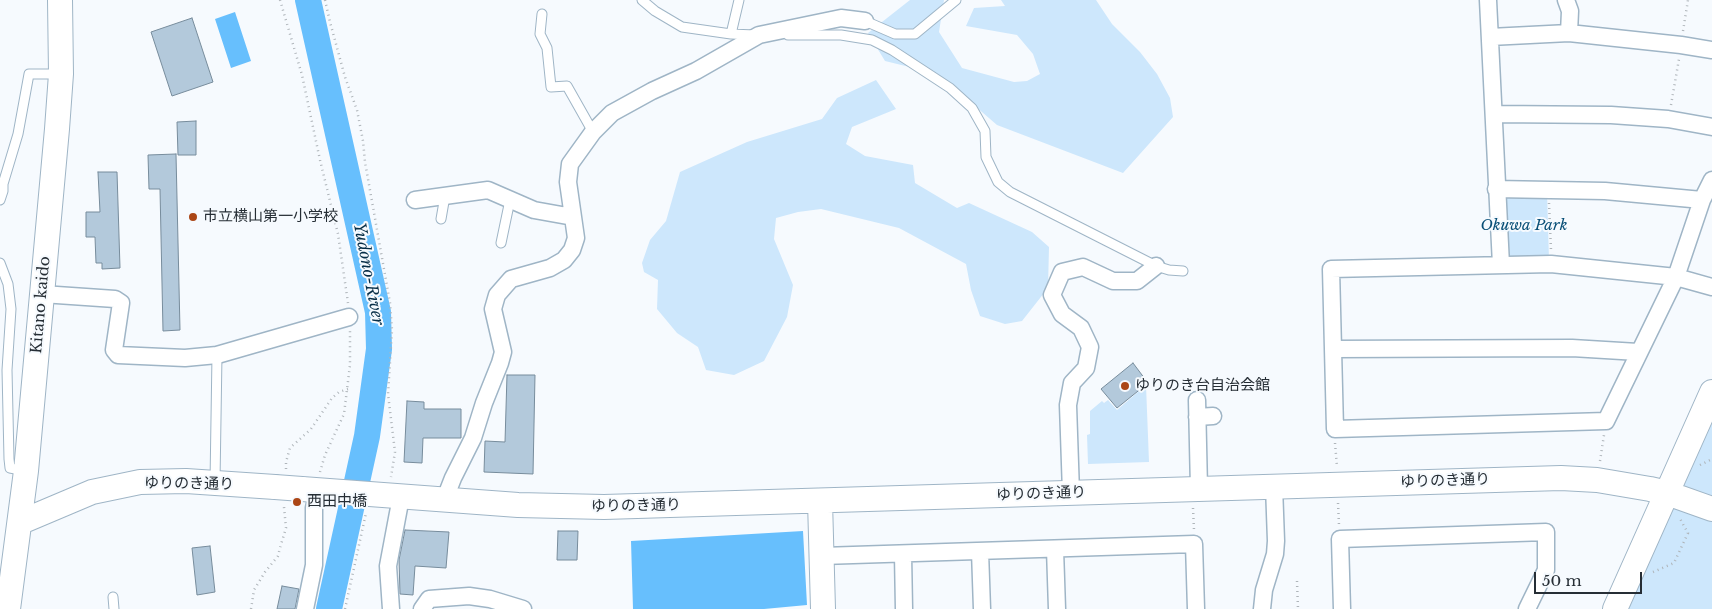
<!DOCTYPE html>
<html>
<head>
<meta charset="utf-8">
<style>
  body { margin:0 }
  #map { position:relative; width:1712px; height:609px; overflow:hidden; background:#f6fafe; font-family:"Libre Baskerville",serif }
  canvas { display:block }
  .scale { position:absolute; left:1534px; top:572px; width:108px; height:22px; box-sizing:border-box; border:2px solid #262e35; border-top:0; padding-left:6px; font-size:15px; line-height:18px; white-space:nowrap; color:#262e35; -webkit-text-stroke:4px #f6fafe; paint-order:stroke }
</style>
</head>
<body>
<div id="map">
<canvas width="1712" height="609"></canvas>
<div class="scale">50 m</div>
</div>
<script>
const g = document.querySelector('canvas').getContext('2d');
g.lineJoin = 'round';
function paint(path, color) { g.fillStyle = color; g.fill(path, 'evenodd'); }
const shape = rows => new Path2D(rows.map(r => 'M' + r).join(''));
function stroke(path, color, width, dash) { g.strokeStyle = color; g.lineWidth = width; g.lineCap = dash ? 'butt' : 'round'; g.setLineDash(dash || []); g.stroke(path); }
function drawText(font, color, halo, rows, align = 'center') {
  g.font = font + ' "Libre Baskerville","Noto Sans JP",serif'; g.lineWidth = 4; g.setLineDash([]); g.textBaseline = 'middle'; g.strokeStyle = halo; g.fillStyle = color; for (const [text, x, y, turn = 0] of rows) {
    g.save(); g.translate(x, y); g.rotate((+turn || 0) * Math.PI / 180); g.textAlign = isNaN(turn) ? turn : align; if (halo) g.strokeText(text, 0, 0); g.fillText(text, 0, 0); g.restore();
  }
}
const green = shape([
  [910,0,944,0,939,32,962,68,1014,82,1027,81,1040,74,1033,54,1017,35,966,26,974,8,1005,6,1001,0,1096,0,1112,24,1140,52,1157,74,1170,98,1173,117,1123,173,997,125,938,74,885,61,868,33],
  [876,80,896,109,852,127,846,144,865,156,913,165,915,183,957,208,969,203,1032,232,1049,247,1048,288,1022,321,1005,324,980,316,971,290,966,264,899,228,821,209,798,212,776,218,774,239,793,285,787,317,764,361,734,375,706,370,698,347,677,333,657,309,658,280,644,272,642,263,650,240,666,221,680,172,747,142,822,119,837,98],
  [1498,191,1547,192,1549,260,1503,261],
  [1146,385,1149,462,1088,464,1087,435,1090,434,1090,411,1102,401,1104,403,1108,400,1117,410],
  [1712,411,1712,609,1625,609]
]);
const water = shape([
  [235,12,251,61,231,68,215,19],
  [803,531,807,605,764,609,633,609,631,541]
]);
const river = shape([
  [308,0,378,312,379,349,367,436,329,609]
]);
const building = shape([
  [192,18,213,82,172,96,151,32,192,18],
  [196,121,196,155,178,155,177,122,196,121],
  [176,154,180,330,163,331,160,189,149,189,148,155,176,154],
  [98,172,117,172,120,268,102,269,102,263,96,263,95,237,86,237,86,212,100,212,98,172],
  [1133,363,1148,383,1117,408,1101,389,1133,363],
  [507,375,535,375,533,474,484,472,485,441,505,442,507,375],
  [407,401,424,402,424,409,461,409,461,438,423,438,422,463,404,462,407,401],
  [405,530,449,532,446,568,415,566,413,595,400,594,399,560,405,530],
  [558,531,578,531,577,560,557,560,558,531],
  [210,546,215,592,197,595,192,548,210,546],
  [282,586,299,589,295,609,277,609,282,586]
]);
const path = shape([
  [280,0,302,75,320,160,338,234,348,303],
  [325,0,330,22,345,77,357,110,363,141,365,162,390,303,392,330,388,394,395,452,391,477],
  [1683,31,1688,0],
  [1671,105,1679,59],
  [1549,203,1551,250],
  [1335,443,1337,467],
  [1600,461,1604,435],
  [1700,465,1712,459],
  [286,469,286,462,290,448,311,429,332,398,339,392,348,389],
  [320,472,325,455,344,414,350,365,350,331],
  [1338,503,1339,525],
  [1193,508,1194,530],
  [1653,572,1674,563,1688,533,1679,517],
  [1297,581,1298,609],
  [251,609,254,590,265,572,278,556,280,548,286,528,284,507],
  [345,609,366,513]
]);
const lane = shape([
  [642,0,655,11,682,27,731,34,755,35],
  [542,14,540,34,547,48,551,87,567,86,593,132],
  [865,21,895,34,915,34,956,0],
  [731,34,739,0],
  [788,35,841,35,872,40,892,50,950,88,972,108,985,131,986,157,998,182,1010,192,1156,266,1169,270,1183,271],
  [0,200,3,191,3,184,18,134,29,74,61,74],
  [441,219,445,196],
  [501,243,510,200],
  [0,263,8,284,11,309,7,370,9,459,10,468,26,471],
  [215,482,217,355],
  [113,597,114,609]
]);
const street = shape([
  [1488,0,1501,265],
  [1566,0,1570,11,1569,33],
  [1490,37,1569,33,1681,45,1712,50],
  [1494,114,1611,115,1668,119,1712,127],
  [1712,180,1702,200,1676,277,1606,421,1335,429,1331,269,1551,264,1676,277,1712,287],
  [1496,189,1605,191,1702,200],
  [415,200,488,190,534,210,573,217],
  [42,294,115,299,121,303,114,350,118,355,185,358,217,355,349,317],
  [1334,349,1572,348,1638,352],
  [1197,400,1199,489],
  [1197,417,1213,416],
  [1071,493,1068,405,1072,383,1086,368,1090,347,1081,328,1062,314,1052,295,1062,272,1083,267,1113,281,1137,281,1156,266],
  [444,501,453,478,473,438,484,403,500,363,503,352,493,309,497,295,511,279,550,268,564,260,572,250,576,238,568,182,570,164,593,132,612,113,652,91,696,71,759,35,841,18,865,21],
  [1055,549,1057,609],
  [980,551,982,609],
  [903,554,904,609],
  [822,556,1194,544,1196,609],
  [305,609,314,565,314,508,318,490],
  [391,609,388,566,401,497],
  [422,609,429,599,469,596,490,599,523,609],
  [1262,609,1264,590,1275,554,1276,541,1274,486],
  [1342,609,1340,539,1546,532,1546,570,1527,609]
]);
const secondary = shape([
  [302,489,518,505,604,507,1561,478,1597,480,1650,489,1667,493,1712,509],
  [820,501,823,609],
  [21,522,92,492,140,482,186,481,275,487],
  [8,609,26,471,57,129,61,74,60,0],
  [1615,609,1712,392]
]);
const secondaryBridge = shape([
  [275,487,302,489]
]);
const markers = [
  [193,217,5,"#ab4616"],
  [1125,386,5,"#ab4616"],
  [297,502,5,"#ab4616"]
];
const poiNames = [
  ["市立横山第一小学校",203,217],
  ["ゆりのき台自治会館",1135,386],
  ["西田中橋",307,502]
];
const parkNames = [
  ["Okuwa Park",1524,226]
];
const streetNames = [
  ["Kitano kaido",41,305,-85],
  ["ゆりのき通り",1445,481,-2],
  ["ゆりのき通り",189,484,1],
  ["ゆりのき通り",1041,494,-2],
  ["ゆりのき通り",636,506,-1]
];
const waterNames = [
  ["Yudono-River",368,274,79]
];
paint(green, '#cde7fc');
paint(water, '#67bffd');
stroke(river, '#67bffd', 26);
paint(building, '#b3c9db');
stroke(building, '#778c9c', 1);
stroke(lane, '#9fb5c6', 11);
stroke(street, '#9fb5c6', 19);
stroke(secondary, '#9fb5c6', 26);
stroke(path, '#afb5ba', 2.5, [1, 4]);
stroke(lane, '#fff', 9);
stroke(street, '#fff', 16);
stroke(secondary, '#fff', 24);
stroke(secondaryBridge, '#9fb5c6', 26, []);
stroke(secondaryBridge, '#fff', 24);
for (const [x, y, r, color] of markers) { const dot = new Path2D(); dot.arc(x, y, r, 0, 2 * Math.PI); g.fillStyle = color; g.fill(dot); stroke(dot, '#f6fafe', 2); }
drawText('15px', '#262e35', '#f6fafe', poiNames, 'left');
drawText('italic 15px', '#094f77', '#f6fafe', parkNames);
drawText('15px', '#262e35', '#f6fafe', streetNames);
drawText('italic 16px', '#072e47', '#f6fafe', waterNames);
</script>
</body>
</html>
